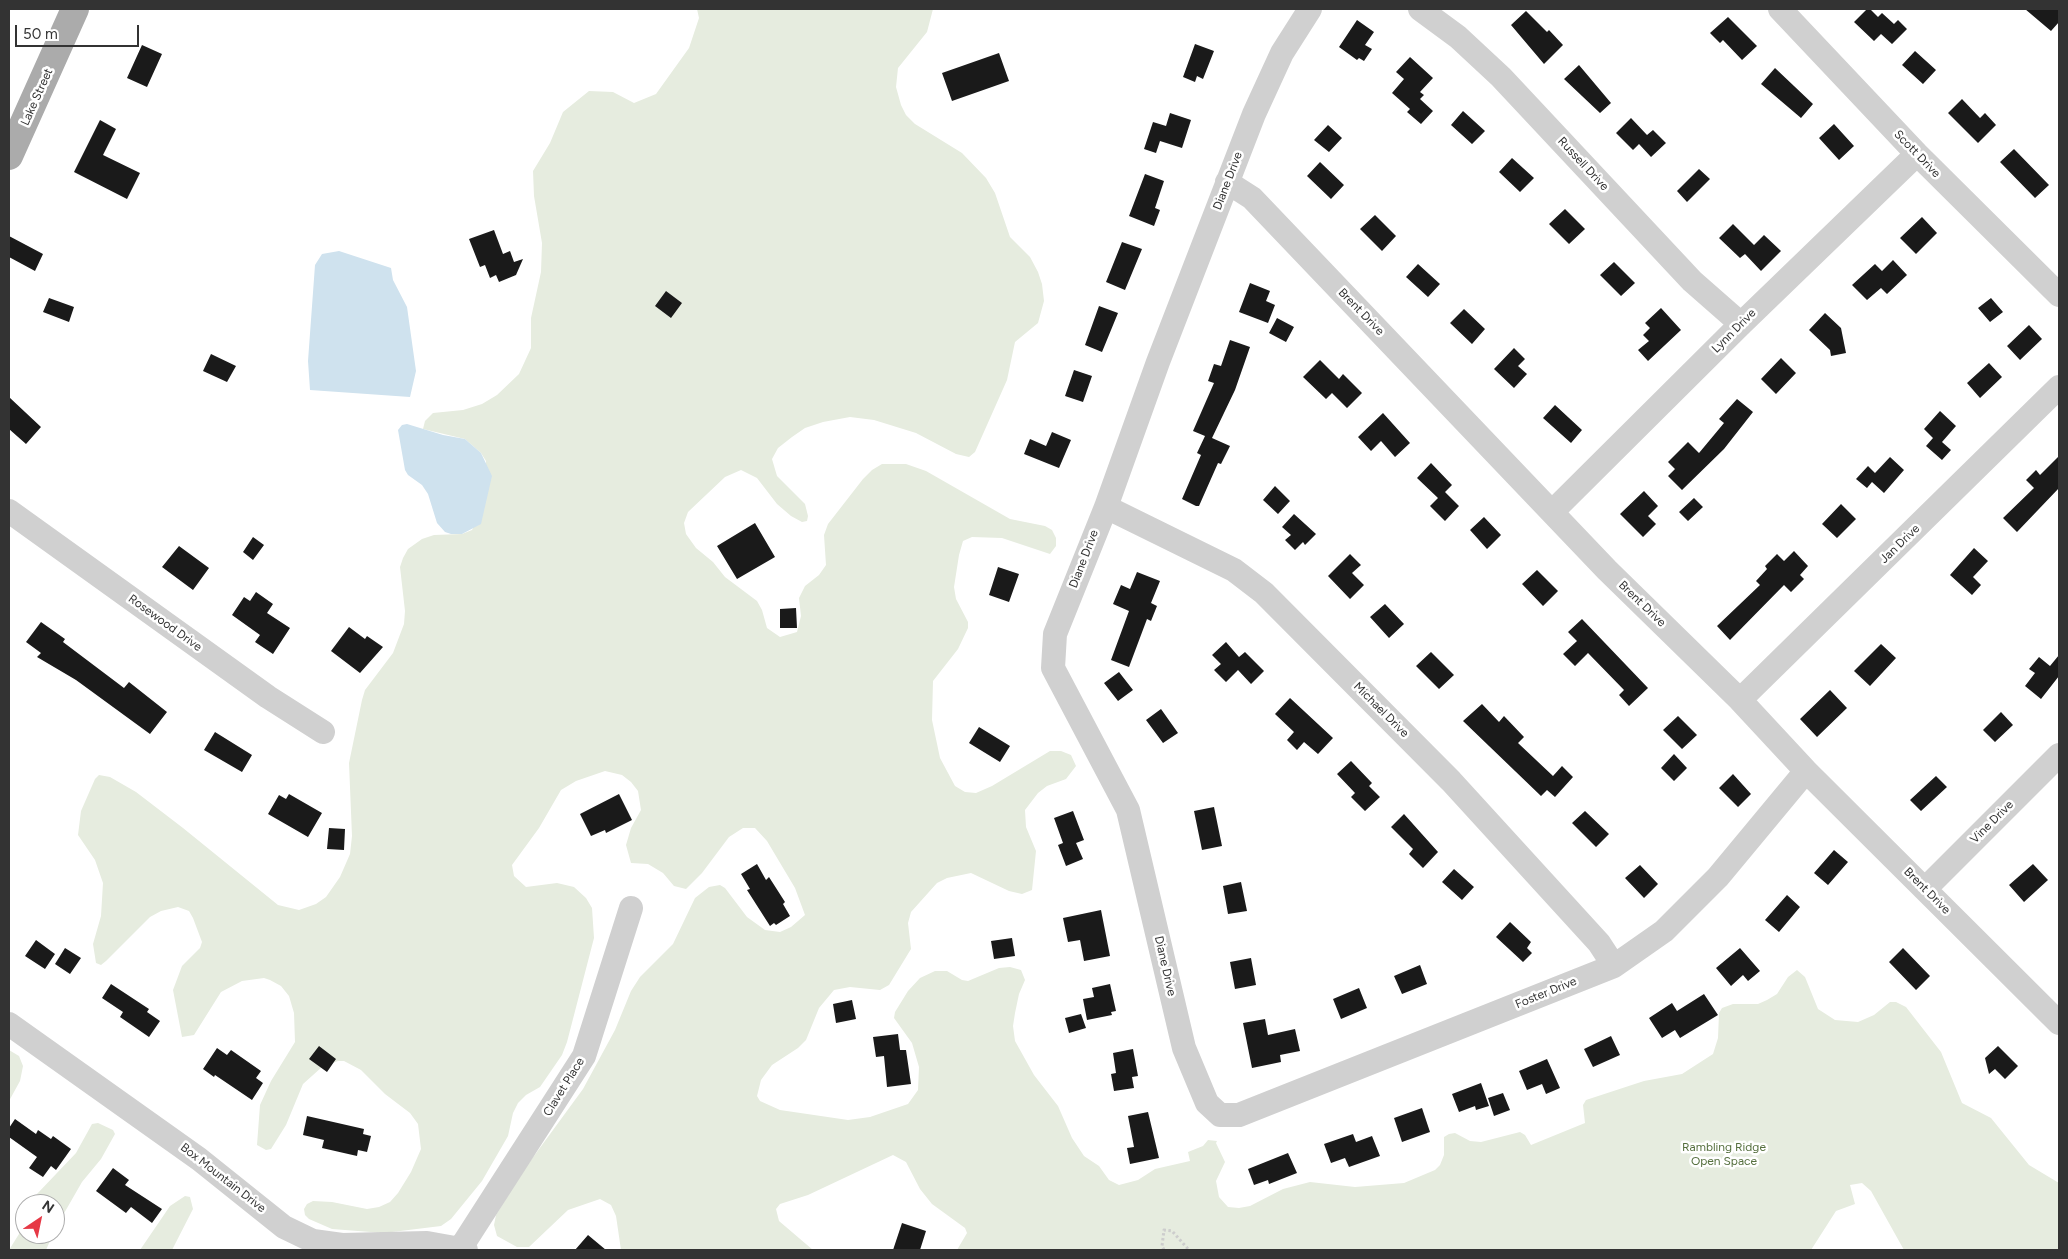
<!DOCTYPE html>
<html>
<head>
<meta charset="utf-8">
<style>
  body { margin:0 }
  #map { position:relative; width:2068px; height:1259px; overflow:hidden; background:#fff; font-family:Figtree,sans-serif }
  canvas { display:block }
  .frame { position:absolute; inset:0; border:10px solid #333; pointer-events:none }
  .north { position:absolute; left:15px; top:1194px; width:50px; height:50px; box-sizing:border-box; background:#fff; border:1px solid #adadad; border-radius:50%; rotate:34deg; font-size:14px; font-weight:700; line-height:20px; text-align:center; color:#333 }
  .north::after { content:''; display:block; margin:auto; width:18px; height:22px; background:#e63946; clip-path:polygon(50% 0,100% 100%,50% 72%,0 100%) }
  .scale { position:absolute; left:15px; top:25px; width:124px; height:22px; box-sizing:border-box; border:2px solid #333; border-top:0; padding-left:6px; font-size:15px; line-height:18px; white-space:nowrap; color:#333; -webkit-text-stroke:4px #fff; paint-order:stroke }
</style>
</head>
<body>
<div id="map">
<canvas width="2068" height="1259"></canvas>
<div class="frame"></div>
<div class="north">N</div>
<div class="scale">50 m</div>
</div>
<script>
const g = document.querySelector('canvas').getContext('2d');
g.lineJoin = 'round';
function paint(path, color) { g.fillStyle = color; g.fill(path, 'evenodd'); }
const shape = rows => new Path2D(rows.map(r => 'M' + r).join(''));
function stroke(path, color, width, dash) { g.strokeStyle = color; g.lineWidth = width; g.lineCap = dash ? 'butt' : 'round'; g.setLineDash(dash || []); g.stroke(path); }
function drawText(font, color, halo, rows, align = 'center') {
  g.font = font + ' Figtree,sans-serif'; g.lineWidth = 5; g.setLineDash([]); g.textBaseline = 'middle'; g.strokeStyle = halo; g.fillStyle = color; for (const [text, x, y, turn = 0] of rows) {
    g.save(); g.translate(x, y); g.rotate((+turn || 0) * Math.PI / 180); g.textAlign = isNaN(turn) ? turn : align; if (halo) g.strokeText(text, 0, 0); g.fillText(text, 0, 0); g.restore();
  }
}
const green = shape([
  [697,9,933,9,927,32,898,68,896,87,901,105,906,115,915,124,962,153,986,178,995,193,1010,237,1030,257,1038,272,1042,284,1044,301,1038,323,1015,342,1007,380,975,452,969,457,956,454,916,433,874,420,850,417,823,422,805,428,792,437,778,448,772,459,777,476,805,504,808,516,807,521,802,522,791,516,777,504,757,478,741,470,725,477,688,512,684,523,686,534,696,548,713,562,725,577,757,601,762,610,767,628,780,637,797,632,801,616,799,598,805,586,819,575,826,565,824,535,828,524,863,479,872,470,882,464,906,464,926,471,1010,519,1045,526,1052,530,1056,538,1056,546,1050,554,1002,538,972,537,963,541,959,555,954,587,956,599,968,622,968,628,958,649,933,681,932,720,940,758,955,786,965,792,976,793,992,786,1050,751,1061,751,1071,755,1076,766,1066,779,1047,786,1038,793,1025,810,1026,827,1036,851,1032,890,1022,894,1009,891,971,873,947,878,937,883,911,912,908,923,911,949,889,985,880,990,850,987,834,990,819,1008,806,1040,798,1048,772,1065,761,1080,757,1096,760,1101,780,1110,848,1120,870,1117,908,1104,918,1090,919,1067,912,1043,894,1018,895,1012,908,991,920,978,935,971,947,971,962,980,968,981,999,968,1010,967,1021,970,1025,980,1019,994,1015,1013,1013,1026,1015,1041,1034,1075,1058,1106,1072,1138,1084,1156,1099,1166,1109,1180,1119,1185,1138,1180,1155,1169,1190,1161,1188,1152,1203,1146,1208,1140,1217,1141,1216,1143,1225,1162,1216,1181,1219,1197,1228,1207,1239,1208,1250,1206,1283,1189,1310,1182,1355,1187,1404,1183,1435,1170,1440,1165,1444,1155,1444,1137,1449,1134,1455,1133,1470,1141,1481,1142,1520,1132,1525,1135,1531,1145,1585,1123,1583,1105,1586,1100,1644,1081,1682,1074,1713,1054,1718,1038,1719,1013,1722,1008,1733,1004,1758,1004,1767,1000,1777,994,1788,977,1797,970,1805,977,1818,1009,1835,1020,1858,1022,1874,1015,1890,1002,1896,1002,1906,1007,1941,1052,1962,1103,1991,1118,2029,1165,2059,1183,2059,1250,1904,1250,1871,1191,1862,1183,1850,1185,1855,1204,1836,1211,1811,1250,957,1250,967,1233,965,1228,932,1204,920,1189,906,1162,893,1155,808,1195,780,1204,776,1209,779,1221,813,1250,621,1250,616,1216,611,1205,600,1199,568,1210,529,1247,517,1247,497,1236,494,1225,496,1215,523,1171,583,1089,615,1030,631,991,640,977,673,944,695,898,709,887,720,885,725,888,747,917,765,930,780,932,791,927,805,915,795,888,767,841,755,828,743,828,729,837,702,873,686,889,674,886,663,873,648,864,631,863,626,845,631,828,641,810,638,791,631,782,622,775,605,771,576,781,561,790,539,828,512,865,514,876,526,887,557,883,574,887,586,898,592,908,594,938,567,1042,562,1055,540,1087,526,1095,518,1103,513,1113,508,1136,482,1181,451,1219,441,1226,384,1233,332,1229,309,1219,305,1215,304,1209,307,1204,313,1201,332,1202,367,1209,379,1207,390,1202,398,1193,411,1172,421,1149,418,1124,410,1113,385,1094,361,1070,344,1061,338,1061,322,1067,303,1084,286,1125,271,1149,266,1150,257,1145,260,1105,271,1081,295,1042,294,1013,289,996,281,986,270,980,264,978,242,981,221,992,194,1035,182,1037,173,990,182,966,200,948,202,942,193,918,189,911,178,907,161,911,150,917,106,961,101,965,96,963,93,944,101,916,103,883,95,860,78,835,81,811,95,779,99,775,110,777,136,792,183,828,278,905,299,910,316,904,326,897,340,877,350,854,352,836,349,763,362,700,365,690,393,653,404,624,405,611,400,567,403,558,408,549,422,539,434,535,462,534,472,530,483,509,486,461,481,453,465,439,423,429,425,421,433,413,463,410,482,404,497,395,519,374,531,348,531,318,541,272,542,243,534,196,533,171,550,143,563,112,589,91,613,92,634,103,656,94,689,48,699,18],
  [9,1050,19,1056,23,1066,20,1081,9,1101],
  [98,1123,113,1130,115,1134,101,1159,82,1182,55,1229,55,1204,31,1204,36,1195,76,1153,92,1124],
  [185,1196,190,1197,193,1209,172,1250,140,1250,170,1206],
  [25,1217,25,1234,53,1234,46,1250,9,1250,19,1234]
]);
const water = shape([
  [339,251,391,268,393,280,407,307,416,371,410,397,310,390,308,361,315,265,322,254],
  [407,424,443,435,465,439,481,453,492,476,481,524,462,534,451,534,445,532,437,523,428,494,422,485,408,475,405,470,398,430,402,425]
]);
const building = shape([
  [1867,9,1870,9,1878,17,1882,13,1894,24,1898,20,1907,29,1892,44,1881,34,1874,41,1854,22],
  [2025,9,2059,9,2059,22,2051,31],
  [1526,11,1547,32,1549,30,1563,45,1544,64,1511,25],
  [1728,17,1757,46,1742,60,1723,40,1720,43,1710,33],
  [1357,20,1374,32,1365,45,1372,49,1364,61,1359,58,1357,60,1339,47],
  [1195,44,1214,51,1203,79,1197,76,1195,82,1183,77],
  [142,45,162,54,147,87,127,78],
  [1915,51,1936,70,1923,84,1902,65],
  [999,53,1009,81,952,101,942,73],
  [1410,57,1433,78,1420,92,1424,95,1420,99,1433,111,1421,124,1407,112,1410,109,1392,93,1404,79,1396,72],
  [1579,65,1611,103,1600,113,1564,79],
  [1775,68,1813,104,1801,118,1761,84],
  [1962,99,1980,118,1985,113,1996,125,1978,143,1948,113],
  [1463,111,1485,131,1472,144,1451,125],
  [1170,113,1191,120,1182,148,1160,141,1156,153,1144,149,1153,122,1166,126],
  [1631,118,1647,135,1653,130,1666,143,1651,157,1639,144,1633,150,1616,133],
  [100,120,116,129,103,155,140,173,127,199,74,172],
  [1834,124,1854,146,1839,160,1819,138],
  [1328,125,1342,138,1329,152,1314,140],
  [2014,149,2049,185,2035,198,2000,162],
  [1512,158,1534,178,1520,192,1499,172],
  [1320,162,1344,185,1331,199,1307,176],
  [1699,169,1710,179,1687,202,1677,191],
  [1145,174,1164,181,1155,208,1160,210,1154,226,1129,216],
  [1565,209,1585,229,1569,244,1549,224],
  [1375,215,1396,236,1382,251,1360,229],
  [1922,217,1937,233,1916,254,1900,238],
  [1733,224,1754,245,1764,235,1781,251,1761,271,1745,254,1740,258,1719,238],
  [494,230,503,254,510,251,514,262,523,259,516,275,499,282,496,275,490,278,485,265,480,267,469,239],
  [9,236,43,254,35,271,9,257],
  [1122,242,1142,249,1125,290,1106,282],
  [1893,260,1907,275,1887,294,1881,288,1867,300,1852,285,1875,264,1882,271],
  [1614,262,1635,283,1621,296,1600,275],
  [1418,264,1440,284,1428,297,1406,277],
  [1250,283,1270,291,1266,301,1275,305,1268,323,1239,312],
  [666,291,682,303,671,318,655,306],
  [49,298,74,307,69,322,43,312],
  [1991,298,2003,312,1990,322,1978,308],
  [1099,306,1118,313,1102,352,1085,345],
  [1661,308,1681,330,1648,361,1638,350,1649,341,1643,335,1650,328,1645,323],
  [1464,309,1485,329,1472,344,1450,323],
  [1825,313,1841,328,1846,353,1831,356,1830,350,1809,330],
  [1277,318,1294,327,1286,342,1269,333],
  [2029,325,2042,339,2020,360,2007,346],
  [1230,340,1250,347,1235,390,1212,438,1230,446,1221,464,1218,463,1199,506,1196,506,1182,499,1201,455,1197,453,1205,436,1193,431,1214,383,1208,381,1214,364,1221,366],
  [1514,348,1525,359,1518,366,1527,374,1514,388,1494,369],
  [211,354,236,366,227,382,203,371],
  [1781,358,1796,373,1776,394,1761,379],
  [1320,360,1339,379,1343,374,1362,393,1347,408,1332,393,1326,399,1303,377],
  [1989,363,2002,377,1980,398,1967,383],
  [1074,370,1092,376,1083,402,1065,396],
  [9,397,41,427,26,444,9,429],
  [1737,399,1753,412,1724,449,1682,490,1668,476,1675,469,1668,462,1688,442,1699,453,1724,423,1719,419],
  [1555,405,1582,430,1571,443,1543,418],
  [1940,411,1956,426,1942,442,1951,450,1942,460,1926,446,1933,438,1924,429],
  [1383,413,1410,443,1395,457,1381,441,1371,451,1358,437],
  [1052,432,1071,440,1059,468,1024,454,1030,439,1046,446],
  [2059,456,2059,488,2017,532,2003,518,2034,488,2026,480,2036,470,2040,475],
  [1890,457,1904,470,1884,493,1872,482,1867,488,1856,479,1868,466,1875,473],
  [1431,463,1452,485,1445,492,1459,506,1445,521,1430,506,1438,498,1417,478],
  [1275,486,1290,501,1278,514,1263,500],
  [1644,491,1658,506,1648,516,1656,524,1643,537,1620,514],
  [1694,498,1703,507,1688,521,1679,512],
  [1841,504,1856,519,1837,538,1822,524],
  [1294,514,1316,534,1305,545,1303,542,1295,550,1285,540,1291,535,1282,527],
  [1484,517,1501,535,1487,549,1470,530],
  [755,523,775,557,737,579,717,546],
  [253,537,264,545,253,560,243,552],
  [179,546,209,568,193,590,162,567],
  [1974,548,1988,561,1973,577,1981,585,1972,595,1950,575],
  [1794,551,1808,566,1800,575,1804,579,1791,592,1784,585,1730,640,1717,626,1760,585,1756,581,1767,569,1765,566,1777,554,1784,561],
  [1350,554,1361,565,1352,573,1364,585,1350,599,1328,576],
  [998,567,1019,574,1009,602,989,595],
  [1537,570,1558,591,1543,606,1522,584],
  [1137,572,1160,581,1151,603,1157,606,1151,621,1147,619,1129,667,1111,660,1129,611,1113,604,1121,585,1130,589],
  [256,592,273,604,267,613,290,628,273,654,255,642,260,635,232,615,244,597,250,601],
  [1385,604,1404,624,1389,638,1370,617],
  [796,608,797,628,780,628,780,609],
  [1582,619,1648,688,1629,706,1619,695,1624,690,1588,653,1575,666,1563,654,1577,641,1568,632],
  [41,622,65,639,63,642,124,688,129,682,167,712,150,734,76,680,37,657,41,653,26,642],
  [349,627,365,639,367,636,383,647,360,673,331,651],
  [1226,642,1239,657,1245,652,1264,671,1251,684,1238,670,1226,682,1214,670,1221,664,1212,655],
  [1881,644,1896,658,1870,686,1854,671],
  [1431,652,1454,675,1439,689,1416,666],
  [2059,655,2059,676,2041,699,2025,686,2035,673,2029,669,2039,657,2050,666],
  [1119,672,1133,690,1118,701,1104,683],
  [1830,690,1847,708,1817,737,1800,719],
  [1290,698,1333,738,1318,754,1304,742,1297,750,1287,740,1294,732,1275,714],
  [1482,704,1499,722,1504,716,1524,737,1518,743,1553,776,1562,766,1573,777,1555,797,1547,790,1541,796,1463,721],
  [1161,709,1178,733,1163,743,1146,720],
  [2001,712,2013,725,1995,742,1983,730],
  [1678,716,1697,735,1682,749,1663,730],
  [979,727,1010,746,1000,762,969,743],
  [215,732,252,755,242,772,204,750],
  [1674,754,1687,768,1674,781,1661,768],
  [1351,761,1372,783,1369,786,1380,797,1365,811,1351,797,1355,793,1337,774],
  [1733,774,1751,794,1738,807,1719,788],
  [1936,776,1947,787,1921,811,1910,800],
  [289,794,322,813,308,837,268,814,279,795,286,799],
  [619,794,632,820,606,833,605,830,591,836,580,814],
  [1214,807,1222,846,1202,850,1194,811],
  [1073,811,1084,840,1076,843,1083,859,1066,866,1058,845,1063,843,1054,818],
  [1585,811,1609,834,1596,847,1572,823],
  [1404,814,1438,852,1423,868,1409,854,1413,849,1391,827],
  [329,828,345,829,344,850,327,849],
  [1834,850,1848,862,1828,885,1814,873],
  [757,864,766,880,769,877,785,902,783,904,790,916,776,925,774,923,770,926,747,890,750,889,741,874],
  [2033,864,2048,880,2024,902,2009,885],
  [1640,865,1658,884,1644,898,1625,878],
  [1454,869,1474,887,1462,900,1442,882],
  [1241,882,1247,911,1228,914,1223,886],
  [1787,895,1800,907,1779,932,1765,920],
  [1101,910,1110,956,1084,961,1080,940,1068,942,1063,918],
  [1510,922,1531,942,1527,948,1532,953,1523,962,1496,937],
  [1012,938,1015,956,994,959,991,941],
  [36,940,55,954,45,969,25,956],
  [65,948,81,958,70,974,55,964],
  [1740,948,1760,971,1748,981,1743,975,1731,986,1716,968],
  [1903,948,1930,976,1916,990,1889,962],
  [1251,958,1256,985,1235,989,1230,962],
  [1420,965,1427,984,1402,994,1394,976],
  [111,984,149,1009,147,1012,160,1021,149,1037,120,1017,123,1012,102,998],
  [1110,984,1116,1011,1111,1012,1112,1015,1087,1020,1083,999,1094,997,1092,988],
  [1359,988,1367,1008,1341,1019,1333,999],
  [1704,994,1718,1015,1680,1038,1675,1030,1662,1038,1649,1018,1672,1003,1677,1011],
  [852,1000,856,1019,836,1023,833,1004],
  [1081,1014,1086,1028,1069,1033,1065,1018],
  [1265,1019,1268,1035,1295,1029,1300,1051,1280,1055,1281,1062,1252,1068,1243,1023],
  [898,1034,900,1050,906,1050,911,1084,887,1087,884,1056,876,1057,873,1037],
  [1611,1036,1620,1055,1593,1067,1584,1049],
  [319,1046,336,1059,327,1072,309,1059],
  [1998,1046,2018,1066,2005,1079,1995,1069,1989,1074,1985,1058],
  [217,1048,227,1055,231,1050,261,1071,256,1078,263,1083,252,1100,215,1075,214,1077,203,1069],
  [1133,1049,1138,1076,1132,1077,1134,1088,1114,1091,1111,1074,1116,1073,1113,1053],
  [1547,1059,1560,1088,1546,1094,1542,1084,1527,1090,1519,1071],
  [1481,1083,1489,1106,1476,1110,1475,1106,1459,1112,1452,1094],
  [1503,1093,1510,1110,1494,1116,1488,1098],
  [1422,1108,1430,1132,1402,1142,1394,1118],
  [1148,1112,1159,1158,1130,1164,1127,1148,1134,1147,1128,1116],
  [307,1116,364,1129,363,1134,371,1136,367,1152,358,1150,357,1156,322,1148,324,1140,303,1135],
  [15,1119,36,1134,38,1130,51,1139,53,1136,71,1149,56,1170,51,1166,43,1177,29,1168,37,1157,9,1137,9,1128],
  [1353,1134,1356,1142,1372,1136,1380,1156,1349,1167,1345,1158,1331,1163,1324,1144],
  [1288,1153,1297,1173,1269,1184,1268,1180,1254,1185,1248,1169],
  [113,1168,129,1180,125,1185,162,1209,152,1223,131,1207,126,1213,96,1191],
  [902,1223,926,1231,920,1250,893,1250],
  [588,1235,606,1250,575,1250]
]);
const path = shape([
  [1164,1250,1162,1246,1164,1230,1172,1231,1189,1250]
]);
const minor = shape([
  [1310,9,1282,53,1254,114,1158,362,1106,507,1055,634,1053,668,1128,810,1184,1048,1207,1103,1220,1115,1239,1115,1614,966,1664,931,1718,877,1806,771],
  [1420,9,1458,37,1501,77,1692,281,1741,324],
  [1780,9,1917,154,2059,295],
  [1227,182,1252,198,1607,570,1740,700,1806,771,2059,1023],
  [1106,507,1234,570,1264,593,1451,781,1599,943,1614,966],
  [9,511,268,697,323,732],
  [1553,511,1741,324,1917,154],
  [1740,700,2059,387],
  [1925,889,2059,755],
  [9,1024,199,1159,284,1227,313,1241,342,1245,427,1243,466,1250],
  [460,1249,584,1056,631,908]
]);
const major = shape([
  [9,156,75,9]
]);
const streetNames = [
  ["Lake Street",37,97,-66],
  ["Scott Drive",1917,154,46],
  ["Russell Drive",1583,164,47],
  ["Diane Drive",1228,181,-69],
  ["Brent Drive",1361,312,46],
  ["Lynn Drive",1734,331,-45],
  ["Jan Drive",1900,544,-44],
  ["Diane Drive",1084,559,-69],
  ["Brent Drive",1642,604,44],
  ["Rosewood Drive",165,623,36],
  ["Michael Drive",1381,710,45],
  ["Vine Drive",1992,822,-45],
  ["Brent Drive",1927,891,45],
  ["Diane Drive",1165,966,77],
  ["Foster Drive",1546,993,-22],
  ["Clavet Place",564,1087,-58],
  ["Box Mountain Drive",223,1178,38]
];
const parkNames = [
  ["Rambling Ridge",1724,1147],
  ["Open Space",1724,1161]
];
paint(green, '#e6ecdf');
paint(water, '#cfe2ee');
paint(building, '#1a1a1a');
stroke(path, '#cdcdcd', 3, [2.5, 2.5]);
stroke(minor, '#d0d0d0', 24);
stroke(major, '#ababab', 28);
drawText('12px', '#333', '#fff', streetNames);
drawText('12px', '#56703f', '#fff', parkNames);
</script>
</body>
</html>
